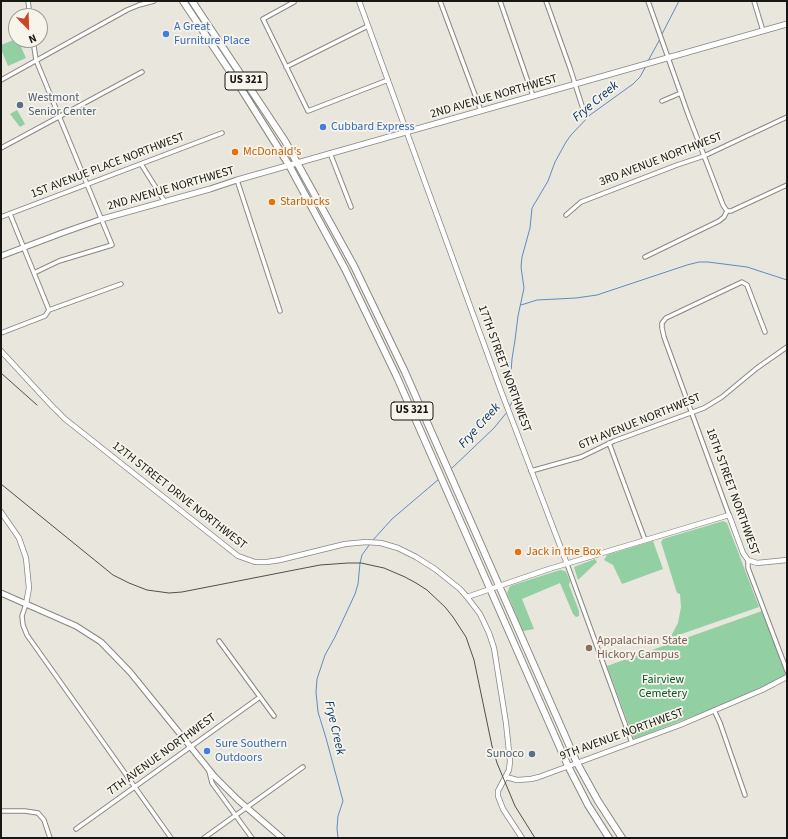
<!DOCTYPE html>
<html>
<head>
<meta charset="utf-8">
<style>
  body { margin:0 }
  #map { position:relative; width:788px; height:839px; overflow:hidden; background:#e9e6de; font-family:"Source Sans 3",sans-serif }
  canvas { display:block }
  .frame { position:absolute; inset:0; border:2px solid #181714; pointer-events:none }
  .north { position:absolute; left:8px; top:8px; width:40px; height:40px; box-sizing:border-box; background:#f6f4eb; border:1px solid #9d9c95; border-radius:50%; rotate:157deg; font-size:11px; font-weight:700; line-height:16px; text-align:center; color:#181714 }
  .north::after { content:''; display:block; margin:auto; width:14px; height:18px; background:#cd4326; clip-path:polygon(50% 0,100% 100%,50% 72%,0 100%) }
</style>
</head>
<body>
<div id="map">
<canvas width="788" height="839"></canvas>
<div class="frame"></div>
<div class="north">N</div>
</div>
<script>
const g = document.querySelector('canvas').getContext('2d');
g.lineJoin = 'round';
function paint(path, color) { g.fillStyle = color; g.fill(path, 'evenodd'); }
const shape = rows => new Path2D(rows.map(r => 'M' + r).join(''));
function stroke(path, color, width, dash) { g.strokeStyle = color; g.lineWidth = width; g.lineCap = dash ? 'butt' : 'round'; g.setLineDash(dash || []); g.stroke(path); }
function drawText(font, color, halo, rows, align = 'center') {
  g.font = font + ' "Source Sans 3",sans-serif'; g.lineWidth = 3.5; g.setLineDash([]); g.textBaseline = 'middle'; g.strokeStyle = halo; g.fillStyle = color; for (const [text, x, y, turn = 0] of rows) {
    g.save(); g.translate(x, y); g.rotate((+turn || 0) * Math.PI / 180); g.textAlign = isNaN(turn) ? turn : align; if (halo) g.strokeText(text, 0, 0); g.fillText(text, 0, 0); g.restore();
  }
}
const green = shape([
  [16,39,18,40,26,58,8,66,1,49,1,45],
  [17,110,25,124,20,127,10,114],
  [723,521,727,523,759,607,670,638,678,623,681,607,680,594,677,593,661,542,663,539],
  [653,541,663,569,622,584,613,565,604,560,607,555],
  [595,559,597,562,578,580,574,567],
  [560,570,565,571,567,574,570,581,569,585,579,611,579,616,576,617,573,614,560,583,522,599,534,629,523,631,507,593,510,586],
  [762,611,787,675,770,684,722,705,634,739,607,666]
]);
const stream = shape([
  [661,36,679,1],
  [648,61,660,39],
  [521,305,537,300,576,298,597,295,687,265,699,262,708,262,747,267,787,280],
  [509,408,513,400,514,391,511,372,512,359,515,340,518,316,524,288,521,267,522,257,530,228,532,208,548,181,555,162,566,142,571,135,590,115,633,84,640,77,646,66],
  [451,469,494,428,507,412],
  [373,540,392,519,439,479],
  [338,838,337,828,338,816,343,801,326,738,318,712,316,692,317,679,325,655,335,637,355,594,358,584,360,563,362,555,370,544]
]);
const minor = shape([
  [28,1,30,16],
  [440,1,481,111],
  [500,1,533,96],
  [546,1,570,68,583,109],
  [648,1,688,114,723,205,727,211],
  [754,1,763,31],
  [294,2,263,19,308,111,388,80],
  [33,40,36,60,112,245,59,261,34,273],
  [286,67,368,26],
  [1,80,127,10,139,5,154,1],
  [662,101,681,93],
  [1,148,142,72],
  [330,153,351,207],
  [141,164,165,202],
  [237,180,280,311],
  [727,211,731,211,787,185],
  [10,214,49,310],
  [566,215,581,202,677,165,704,156,787,117],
  [1,217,222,133],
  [645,257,719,221,724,217,727,211],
  [1,333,45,316,49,310,121,284],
  [609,443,645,540],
  [531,471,581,457,614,441,704,408,722,397,757,368,787,347],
  [729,515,664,337,662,328,662,323,666,318,742,282,747,285,765,332],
  [748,560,748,568,787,671],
  [567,564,632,743],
  [26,604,22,616,23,625,27,635,171,838],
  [219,641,274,716],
  [714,710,720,723,745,795],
  [209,771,212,783,252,838],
  [1,811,25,811,38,813,44,820,50,838],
  [76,829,260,697],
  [204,838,303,767]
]);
const tertiary = shape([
  [359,1,501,391,567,564],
  [1,351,51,405,65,419,238,556,255,562,267,562,280,560,345,544,366,542,381,543,398,548,416,557,435,569,460,589,467,597,480,614,489,633,494,648,506,723,510,761,509,770,498,791,498,796,503,809,522,838],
  [1,512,19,538,26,558,29,588,26,604],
  [467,597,549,569,729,515,743,553,748,560,757,563,787,560],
  [506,777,517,780,531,779,539,777,680,725,762,690,787,677]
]);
const secondary = shape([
  [1,256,62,233,102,219,210,189,237,180,787,24],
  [1,593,76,626,101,642,130,672,215,777,238,800,282,838]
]);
const trunk = shape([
  [183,1,235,79,289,165,345,269,396,375,568,766,588,805,609,838],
  [192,1,285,141,354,266,405,372,577,763,598,801,622,838]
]);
const rail = shape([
  [1,373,37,405],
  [1,484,113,575,129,583,147,590,169,593,182,592,320,565,348,563,361,563,384,568,405,577,416,583,427,590,445,607,453,617,466,637,474,660,492,746,497,763,515,806,535,838]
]);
const markers = [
  [166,34,4,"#3f7fe0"],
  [20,105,4,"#5c6f8a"],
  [323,127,4,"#3f7fe0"],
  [235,152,4,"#e8710a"],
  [272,202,4,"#e8710a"],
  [518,552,4,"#e8710a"],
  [589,648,4,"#8d6e63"],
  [207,751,4,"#3f7fe0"],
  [532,754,4,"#5c6f8a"]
];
const shields = [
  [246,81,42],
  [412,411,42]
];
const shieldNames = [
  ["US 321",246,81],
  ["US 321",412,411]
];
const shopNames = [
  ["A Great",174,27],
  ["Furniture Place",174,41],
  ["Cubbard Express",331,127],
  ["Sure Southern",215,744],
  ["Outdoors",215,758]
];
const streetNames = [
  ["2ND AVENUE NORTHWEST",494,97,-16],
  ["3RD AVENUE NORTHWEST",661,160,-21],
  ["1ST AVENUE PLACE NORTHWEST",108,166,-21],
  ["2ND AVENUE NORTHWEST",171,189,-16],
  ["17TH STREET NORTHWEST",504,369,70],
  ["6TH AVENUE NORTHWEST",640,422,-22],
  ["18TH STREET NORTHWEST",732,492,70],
  ["12TH STREET DRIVE NORTHWEST",179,496,38],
  ["9TH AVENUE NORTHWEST",622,735,-20],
  ["7TH AVENUE NORTHWEST",162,755,-36]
];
const serviceNames = [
  ["Westmont",28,98],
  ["Senior Center",28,112],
  ["Sunoco",524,754,"right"]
];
const foodNames = [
  ["McDonald's",243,152],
  ["Starbucks",280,202],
  ["Jack in the Box",526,552]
];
const educationNames = [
  ["Appalachian State",597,641],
  ["Hickory Campus",597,655]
];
const parkNames = [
  ["Fairview",663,680],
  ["Cemetery",663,694]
];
const waterNames = [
  ["Frye Creek",596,102,-40],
  ["Frye Creek",480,426,-48],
  ["Frye Creek",334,728,77]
];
paint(green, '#92cfa2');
stroke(stream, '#608ac1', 1);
stroke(minor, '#8a8780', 5.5);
stroke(tertiary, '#8a8780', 6);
stroke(secondary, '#8a8780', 7);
stroke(trunk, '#8a8780', 8);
stroke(minor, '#fff', 3.5);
stroke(tertiary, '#fff', 4.5);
stroke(secondary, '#fff', 5);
stroke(trunk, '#fff', 6);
stroke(rail, '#51504b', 1);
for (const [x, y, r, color] of markers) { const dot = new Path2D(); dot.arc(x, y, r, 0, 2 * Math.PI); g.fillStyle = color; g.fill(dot); stroke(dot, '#f6f4eb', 1.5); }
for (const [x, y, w] of shields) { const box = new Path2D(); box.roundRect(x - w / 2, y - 9, w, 18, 3); g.fillStyle = '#f6f4eb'; g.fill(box); stroke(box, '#181714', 1); }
drawText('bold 11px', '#181714', null, shieldNames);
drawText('12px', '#366cbe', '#f6f4eb', shopNames, 'left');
drawText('12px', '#181714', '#f6f4eb', streetNames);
drawText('12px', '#4e5e75', '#f6f4eb', serviceNames, 'left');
drawText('12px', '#c56008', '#f6f4eb', foodNames, 'left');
drawText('12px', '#785e54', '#f6f4eb', educationNames, 'left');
drawText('12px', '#07562b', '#f6f4eb', parkNames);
drawText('italic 13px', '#073467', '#f6f4eb', waterNames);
</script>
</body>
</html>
